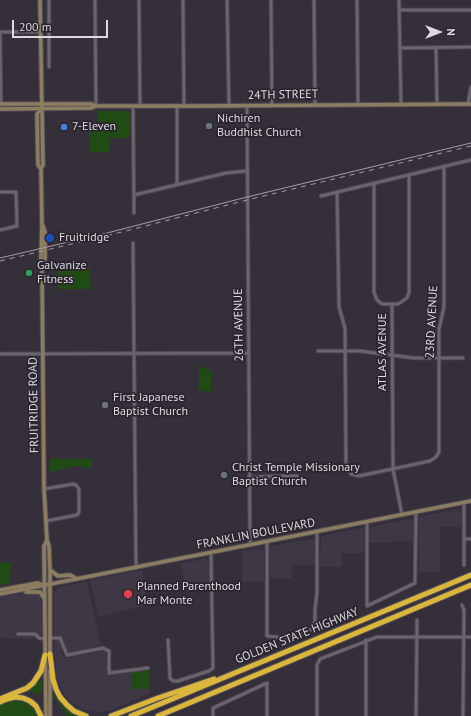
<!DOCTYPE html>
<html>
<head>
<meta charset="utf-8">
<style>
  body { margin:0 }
  #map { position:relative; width:471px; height:716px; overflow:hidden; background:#352f3a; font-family:"PT Sans",sans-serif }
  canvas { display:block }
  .north { position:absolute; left:419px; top:12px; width:40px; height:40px; -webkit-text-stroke:3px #2b252f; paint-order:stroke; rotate:90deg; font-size:11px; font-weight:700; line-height:16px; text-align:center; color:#dcd9e0 }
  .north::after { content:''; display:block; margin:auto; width:14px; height:18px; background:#dcd9e0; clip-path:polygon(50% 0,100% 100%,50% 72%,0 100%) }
  .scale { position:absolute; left:12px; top:20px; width:96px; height:18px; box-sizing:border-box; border:2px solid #dcd9e0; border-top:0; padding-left:5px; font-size:12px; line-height:14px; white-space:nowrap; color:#dcd9e0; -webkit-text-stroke:3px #2b252f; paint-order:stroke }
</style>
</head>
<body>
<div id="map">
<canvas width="471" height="716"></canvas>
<div class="north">N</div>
<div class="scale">200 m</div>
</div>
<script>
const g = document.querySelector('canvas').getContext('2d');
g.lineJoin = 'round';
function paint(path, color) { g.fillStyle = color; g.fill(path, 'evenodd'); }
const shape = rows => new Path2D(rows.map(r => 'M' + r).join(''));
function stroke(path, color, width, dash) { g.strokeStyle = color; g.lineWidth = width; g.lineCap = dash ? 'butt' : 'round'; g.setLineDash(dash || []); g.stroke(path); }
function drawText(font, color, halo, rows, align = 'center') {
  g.font = font + ' "PT Sans",sans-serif'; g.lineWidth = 3.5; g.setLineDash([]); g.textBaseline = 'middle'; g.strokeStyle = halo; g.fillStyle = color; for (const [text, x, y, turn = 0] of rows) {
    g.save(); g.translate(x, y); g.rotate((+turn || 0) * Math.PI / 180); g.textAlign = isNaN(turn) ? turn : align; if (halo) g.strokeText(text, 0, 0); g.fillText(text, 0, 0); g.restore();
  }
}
const built = shape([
  [458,509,462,512,461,527,440,527,440,572,419,572,418,519,421,516],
  [410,519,413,520,414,523,414,541,392,541,392,543,369,543,369,531,371,527],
  [360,528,363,529,364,531,364,553,342,553,342,567,320,567,321,536],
  [310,539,313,539,314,542,315,565,293,565,292,578,270,578,270,550,272,546],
  [261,549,264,552,264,582,242,582,242,551],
  [203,559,206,559,209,561,209,589,185,589,181,564],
  [142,570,148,605,98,617,90,580],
  [87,581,101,645,67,653,61,637,54,637,54,592,58,588],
  [38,592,41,595,43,634,34,639,0,638,0,597],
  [56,640,59,640,63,655,66,658,103,651,106,652,107,672,111,676,131,672,132,689,149,689,150,693,111,710,100,712,89,711,78,707,67,698,61,688,56,672,54,645]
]);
const green = shape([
  [97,111,126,111,130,113,130,138,109,138,109,152,89,153,89,131,100,131,100,121,97,121],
  [90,268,91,289,58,289,58,271],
  [199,367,205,367,205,370,211,370,211,391,199,391],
  [50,459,92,459,91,468,76,466,50,472],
  [0,563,11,563,10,583,0,585],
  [149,670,149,689,132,689,131,672],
  [39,680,42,680,42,694,26,691,26,690,33,686],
  [53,685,57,695,84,716,68,716,58,702,53,698],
  [12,699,20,699,28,702,34,706,39,716,0,716,0,704]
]);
const street = shape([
  [49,0,49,67],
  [95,0,96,105],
  [139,0,140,105],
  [183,0,184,105],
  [227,0,229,105],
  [271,0,272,105],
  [314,0,315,104],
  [357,0,358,104],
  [399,0,401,104],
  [400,10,471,10],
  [0,32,1,104],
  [0,32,40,32],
  [400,48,471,47],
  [436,48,437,104],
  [468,104,471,87],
  [133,106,134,213],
  [177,106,177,185],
  [247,106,250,545],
  [374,183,374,292,377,300,382,304,398,304,407,298,409,292,409,175],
  [0,192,16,192,17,226,0,230],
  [337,192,339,307,345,328,346,466,351,474,359,476,430,461,436,457,439,452,439,329,444,307,444,166],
  [134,195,226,173,247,171],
  [321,196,471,160],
  [133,243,136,568],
  [392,305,393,469,402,515],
  [318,351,360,351,414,358,463,358],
  [0,354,249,353],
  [249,477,297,476],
  [44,489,73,484,76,485,79,489,79,512,77,515,46,521],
  [367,522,367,606,415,583,416,512],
  [464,539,471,539],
  [267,542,267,636,285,638,292,637,312,629,315,621,315,610,317,592,317,532],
  [464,565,464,503],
  [462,605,464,610,463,716],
  [18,634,35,634,39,638,45,639],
  [50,638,60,638,67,655,103,648,109,651,109,673,148,668],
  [168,640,170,678,173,681,178,681,209,671,213,668,211,553],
  [213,716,213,708,267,683,267,716],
  [317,716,317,665,320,659,377,637,471,637],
  [366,716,366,640],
  [416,716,417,620]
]);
const secondary = shape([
  [40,0,43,165,41,169,42,225,41,259,42,270,44,489,47,540,49,546,50,570,50,655],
  [0,104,92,104,96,106,201,106,471,104],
  [0,109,91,108,96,106],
  [41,169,38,165,37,114,41,109],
  [43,226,45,232,45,258,43,267],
  [50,570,58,576,70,575,77,579],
  [0,590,38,583,45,586],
  [26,592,40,592,44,598],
  [0,594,471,501],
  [46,716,44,546,47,540],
  [50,716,50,671]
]);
const highway = shape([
  [50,654,53,679,56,689,60,697,67,705,74,711,86,716],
  [0,699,27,688,33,683,41,671,45,655],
  [0,702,7,699,15,697,23,698,30,701,36,706,41,716],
  [111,716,158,698,214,679],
  [131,716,471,575],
  [158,716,471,585]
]);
const tram = shape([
  [0,258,107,233,247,197,471,143]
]);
const rail = shape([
  [0,261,114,234,247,200,471,146]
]);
const markers = [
  [209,126,4,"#6b7280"],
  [64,127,4,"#3f7fe0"],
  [50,238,5,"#1a4fb4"],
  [29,273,4,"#2e9e5b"],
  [105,405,4,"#6b7280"],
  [224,475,4,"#6b7280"],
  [128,594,5,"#e0444e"]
];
const streetNames = [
  ["24TH STREET",283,95,-1],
  ["23RD AVENUE",432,322,-87],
  ["26TH AVENUE",239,325,-91],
  ["ATLAS AVENUE",383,352,-90],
  ["FRUITRIDGE ROAD",34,405,-91],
  ["FRANKLIN BOULEVARD",256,534,-11],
  ["GOLDEN STATE HIGHWAY",297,636,-22]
];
const poiNames = [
  ["Nichiren",217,119],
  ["Buddhist Church",217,133],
  ["7-Eleven",72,127],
  ["Fruitridge",59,238],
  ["Galvanize",37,266],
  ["Fitness",37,280],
  ["First Japanese",113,398],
  ["Baptist Church",113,412],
  ["Christ Temple Missionary",232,468],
  ["Baptist Church",232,482],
  ["Planned Parenthood",137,587],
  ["Mar Monte",137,601]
];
paint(built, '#3f3646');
paint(green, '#214b15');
stroke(street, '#524d56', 4.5);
stroke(secondary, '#524d56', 5.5);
stroke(highway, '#524d56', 7);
stroke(street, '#6b6470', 2.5);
stroke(secondary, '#8c7d60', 3.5);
stroke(highway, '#dab63c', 5);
stroke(tram, '#a19da5', 1);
stroke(rail, '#a19da5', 1, [5, 5]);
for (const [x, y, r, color] of markers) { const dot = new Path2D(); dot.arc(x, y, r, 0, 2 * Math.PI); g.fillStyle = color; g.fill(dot); stroke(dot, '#2b252f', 1.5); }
drawText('12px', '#dcd9e0', '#2b252f', streetNames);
drawText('12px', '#dcd9e0', '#2b252f', poiNames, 'left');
</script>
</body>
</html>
